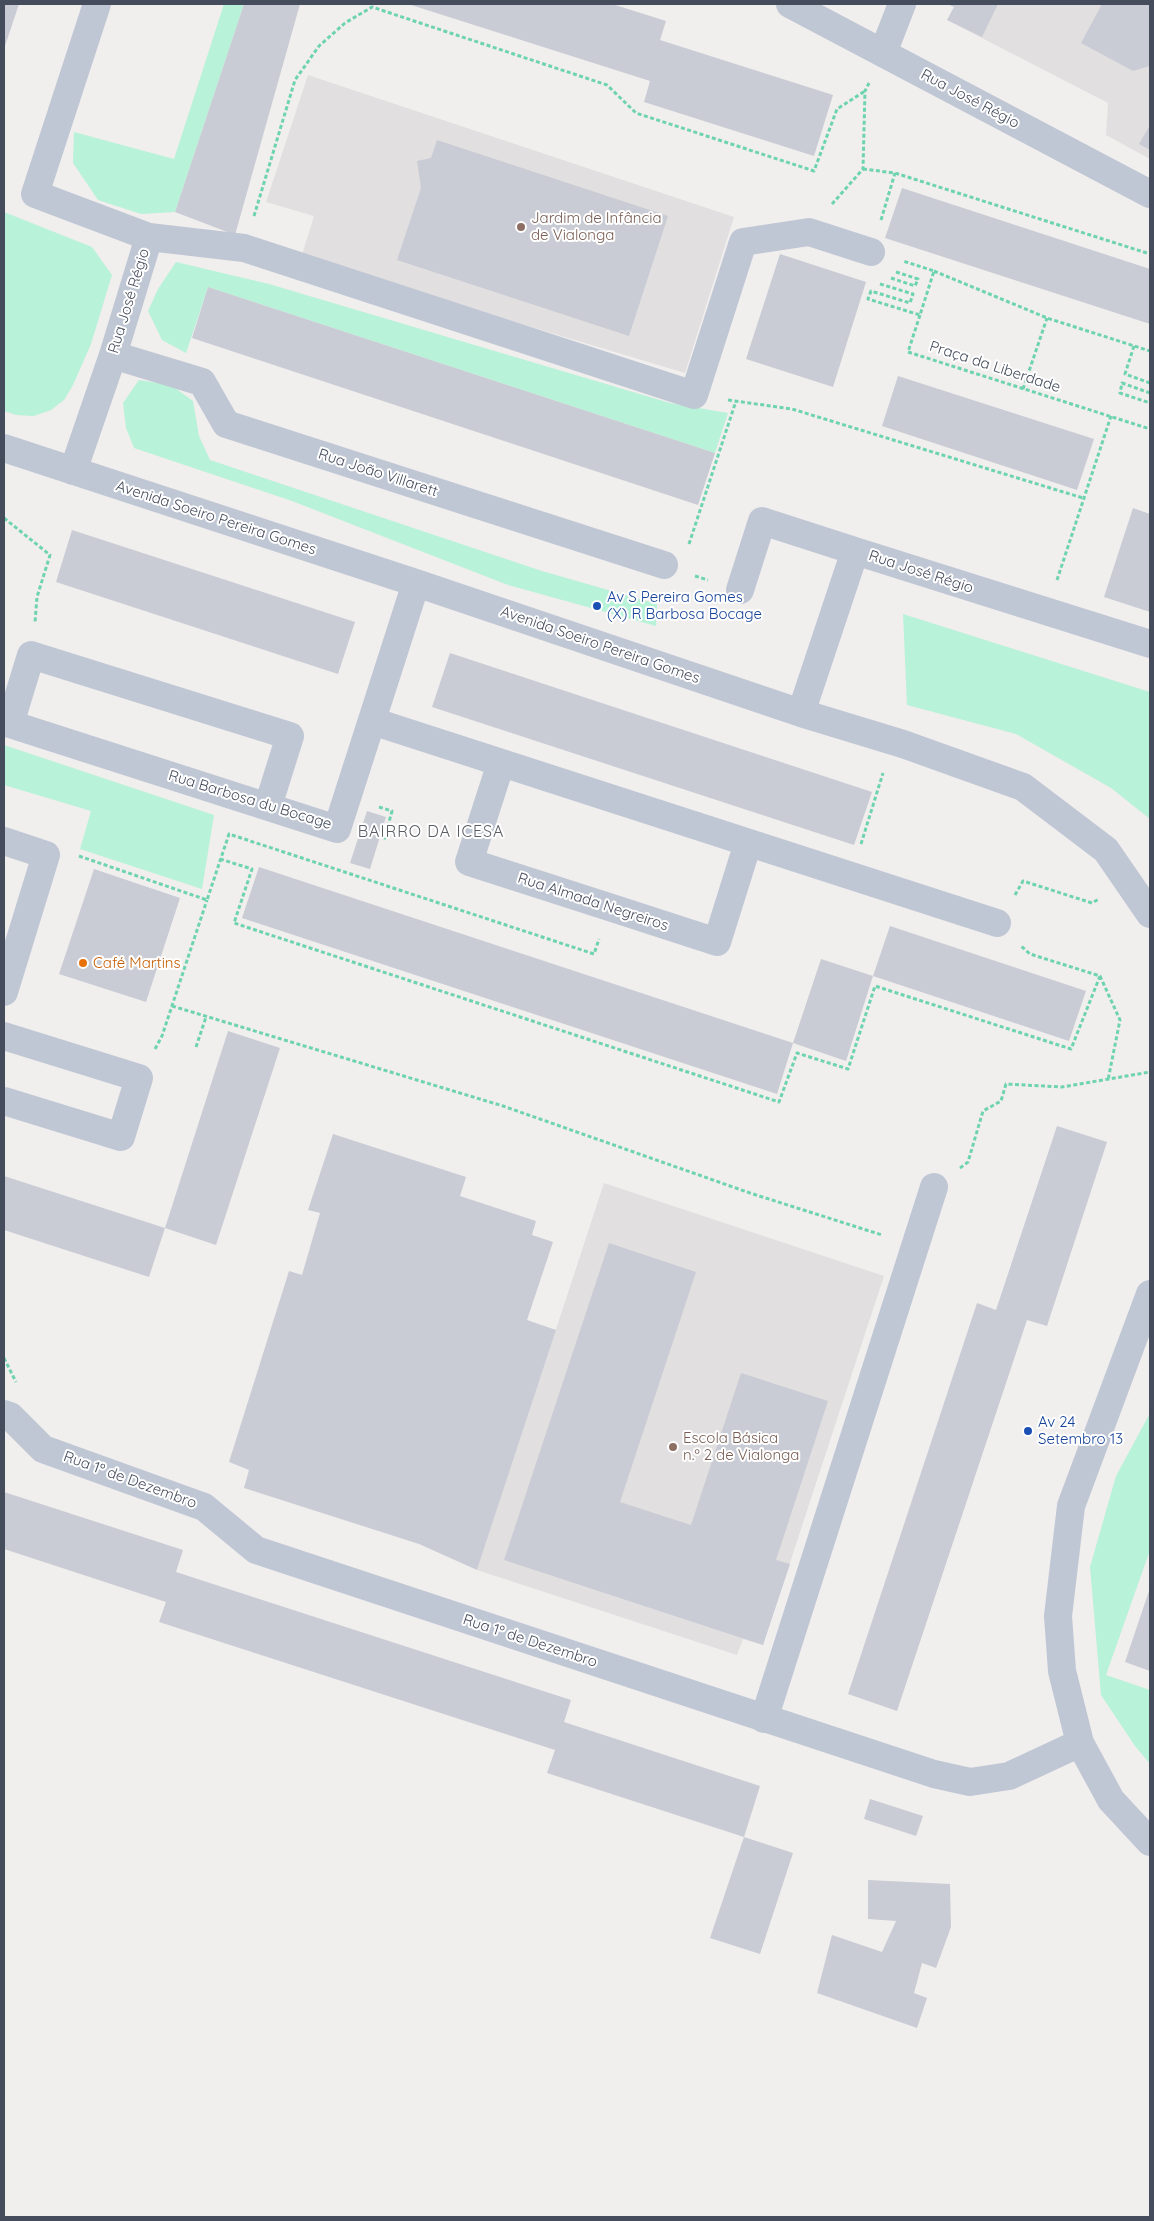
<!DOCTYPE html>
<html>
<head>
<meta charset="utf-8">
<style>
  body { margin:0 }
  #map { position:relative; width:1154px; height:2221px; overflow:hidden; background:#f1eeee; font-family:Quicksand,sans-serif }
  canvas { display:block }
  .frame { position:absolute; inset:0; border:5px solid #454d5d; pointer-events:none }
</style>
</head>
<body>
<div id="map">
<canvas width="1154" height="2221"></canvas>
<div class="frame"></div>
</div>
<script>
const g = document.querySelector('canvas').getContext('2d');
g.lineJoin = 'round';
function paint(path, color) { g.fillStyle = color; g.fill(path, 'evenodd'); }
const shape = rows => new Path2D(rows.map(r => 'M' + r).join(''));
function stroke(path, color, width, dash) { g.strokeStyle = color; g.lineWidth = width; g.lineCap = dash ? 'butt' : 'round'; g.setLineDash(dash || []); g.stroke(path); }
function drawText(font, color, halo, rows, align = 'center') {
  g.font = font + ' Quicksand,sans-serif'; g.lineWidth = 4; g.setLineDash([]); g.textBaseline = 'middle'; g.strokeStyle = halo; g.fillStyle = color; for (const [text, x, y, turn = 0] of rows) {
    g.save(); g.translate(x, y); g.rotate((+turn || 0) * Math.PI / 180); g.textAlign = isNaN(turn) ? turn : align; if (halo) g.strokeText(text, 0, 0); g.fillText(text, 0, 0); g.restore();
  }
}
const education = shape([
  [948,4,1150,4,1150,159,1106,135,1108,103,947,20,954,7],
  [308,75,734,217,685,373,301,258,314,216,266,202],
  [604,1183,884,1276,763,1645,743,1639,737,1655,477,1570]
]);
const green = shape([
  [224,4,244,4,175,212,141,214,98,200,73,163,74,132,174,159],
  [4,212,92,247,112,275,91,344,73,385,64,400,51,410,34,416,16,415,4,411],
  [176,262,269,284,670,403,728,413,715,453,208,287,186,353,162,340,148,311,158,289],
  [139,380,171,385,193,401,199,436,210,460,542,571,657,604,656,626,508,585,292,501,134,448,126,428,123,403],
  [903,614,1150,692,1150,819,1111,788,1016,734,907,705],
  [4,745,214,815,202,889,80,849,91,811,4,785],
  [1150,1413,1150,1550,1106,1675,1150,1690,1150,1764,1135,1746,1101,1695,1090,1567,1116,1476]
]);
const building = shape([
  [4,4,19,4,4,49],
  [244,4,300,4,235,235,175,212],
  [408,4,612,4,666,21,660,40,833,95,814,156,644,102,650,81],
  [948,4,998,4,982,37,947,20,954,7],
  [1102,4,1150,4,1150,66,1133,71,1081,43],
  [1150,125,1150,150,1139,144],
  [437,140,668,216,629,336,397,260,421,188,417,161,431,158],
  [902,188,1150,269,1150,324,885,238],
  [780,254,866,282,833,387,746,359],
  [208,287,715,453,698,505,192,338],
  [898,376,1094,439,1077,490,882,426],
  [1133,508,1150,514,1150,612,1104,597],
  [72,530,355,622,338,674,56,582],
  [450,653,872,792,854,845,432,707],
  [367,811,386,817,370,869,350,863],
  [259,867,793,1043,777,1094,242,918],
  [94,869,180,898,146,1002,59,974],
  [890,926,1086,991,1069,1041,873,976],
  [821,959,873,976,846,1061,793,1043],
  [228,1031,280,1048,216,1245,165,1228],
  [1057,1126,1107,1142,1047,1326,1027,1320,897,1711,848,1694,977,1303,996,1310],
  [333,1134,466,1177,460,1196,536,1221,532,1235,553,1242,527,1320,556,1330,477,1570,419,1544,244,1488,249,1470,229,1462,289,1271,302,1275,320,1213,308,1210],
  [4,1176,165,1228,149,1277,4,1230],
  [609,1243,696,1272,620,1502,691,1525,741,1373,828,1401,776,1560,790,1564,763,1645,504,1560],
  [4,1492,183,1550,176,1572,571,1700,564,1722,760,1786,744,1837,793,1853,760,1954,710,1938,744,1837,547,1773,555,1750,159,1622,166,1602,4,1549],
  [1150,1588,1150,1671,1125,1662],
  [870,1799,923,1816,916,1836,864,1819],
  [868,1880,950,1884,951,1927,936,1968,922,1963,914,1993,927,1998,917,2028,817,1993,832,1935,882,1952,896,1921,868,1919]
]);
const path = shape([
  [863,169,895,173,1150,254],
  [832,204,863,169,865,91,869,83],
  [254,216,295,80,319,46,345,23,372,7,607,85,636,113,814,171,837,109,865,91],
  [881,220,895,173],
  [934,271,1047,318,1150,351],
  [891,278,915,286,918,279,896,272],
  [880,284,913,294,910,303,871,291,868,299,920,315,934,271,903,261],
  [920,315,908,352,1150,429],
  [1134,346,1125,374,1150,383],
  [1023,389,1047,318],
  [1150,393,1122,383,1120,393,1150,403],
  [728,400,792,409,1083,498],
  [4,518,50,555,37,597,35,623],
  [689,544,736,401],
  [695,576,708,580],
  [1057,580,1111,416],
  [379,807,392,811,384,840],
  [861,844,883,773],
  [79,856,207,900,229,834,594,954,599,939],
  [220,859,252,869,234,923,779,1102,797,1053,848,1069,875,986,1071,1049,1100,976,1030,954,1021,946],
  [1015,895,1023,881,1092,903,1099,899],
  [1100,976,1120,1020,1108,1080],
  [172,1006,503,1106,750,1193,882,1235],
  [196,1047,206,1017],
  [155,1049,162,1036,207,900],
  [960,1168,968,1162,983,1111,1001,1101,1006,1084,1062,1087,1150,1072],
  [4,1358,16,1382]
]);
const minor = shape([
  [790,4,1150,194],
  [883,53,902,4],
  [149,237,244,248,694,395,743,242,809,232,871,252],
  [113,355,202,382,226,424,664,565],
  [4,448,416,583,801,713,903,744,1023,787,1106,850,1150,914],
  [73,471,113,355,149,237,35,194,97,4],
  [740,590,762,521,855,551],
  [801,713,855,551,1150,644],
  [372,721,997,923],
  [4,722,337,829,416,583],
  [10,724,31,655,290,736,268,806],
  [501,763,469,862,609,907,717,942,748,843],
  [4,841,46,855,4,992],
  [4,1036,139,1078,121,1137,4,1101],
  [1150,1294,1071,1506,1058,1616,1062,1671,1080,1743,1111,1800,1150,1842],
  [4,1414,10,1416,43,1449,204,1507,256,1550,934,1774,970,1782,1009,1776,1080,1743],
  [764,1719,934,1187]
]);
const markers = [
  [521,227,5,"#8d6e63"],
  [597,606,5,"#1a4fb4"],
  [83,963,5,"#e8710a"],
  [1028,1431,5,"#1a4fb4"],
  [673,1447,5,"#8d6e63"]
];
const streetNames = [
  ["Rua José Régio",970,99,28],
  ["Rua José Régio",129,301,-73],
  ["Praça da Liberdade",995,367,18],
  ["Rua João Villarett",378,473,18],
  ["Avenida Soeiro Pereira Gomes",216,518,18],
  ["Rua José Régio",921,572,18],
  ["Avenida Soeiro Pereira Gomes",600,645,19],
  ["Rua Barbosa du Bocage",250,800,17],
  ["Rua Almada Negreiros",593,902,18],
  ["Rua 1º de Dezembro",130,1480,20],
  ["Rua 1º de Dezembro",530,1641,18]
];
const educationNames = [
  ["Jardim de Infância",531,218],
  ["de Vialonga",531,235],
  ["Escola Básica",683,1438],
  ["n.º 2 de Vialonga",683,1455]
];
const transitNames = [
  ["Av S Pereira Gomes",607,597],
  ["(X) R Barbosa Bocage",607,614],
  ["Av 24",1038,1422],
  ["Setembro 13",1038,1439]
];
const foodNames = [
  ["Café Martins",93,963]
];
const neighbourhoodNames = [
  ["BAIRRO DA ICESA",431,832]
];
paint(education, '#e2dfe0');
paint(green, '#b8f2d8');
paint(building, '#c9ccd4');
stroke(path, '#6ed3b1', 3, [4, 2.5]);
stroke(minor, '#c0c7d4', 28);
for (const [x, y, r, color] of markers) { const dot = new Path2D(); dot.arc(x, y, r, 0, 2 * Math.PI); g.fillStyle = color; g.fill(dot); stroke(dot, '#fff', 2); }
drawText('15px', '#454d5d', '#fff', streetNames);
drawText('15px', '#785e54', '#fff', educationNames, 'left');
drawText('15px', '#164399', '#fff', transitNames, 'left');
drawText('15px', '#c56008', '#fff', foodNames, 'left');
g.letterSpacing = '1px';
drawText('16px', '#5a5d64', '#fff', neighbourhoodNames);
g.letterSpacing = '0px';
</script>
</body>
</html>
